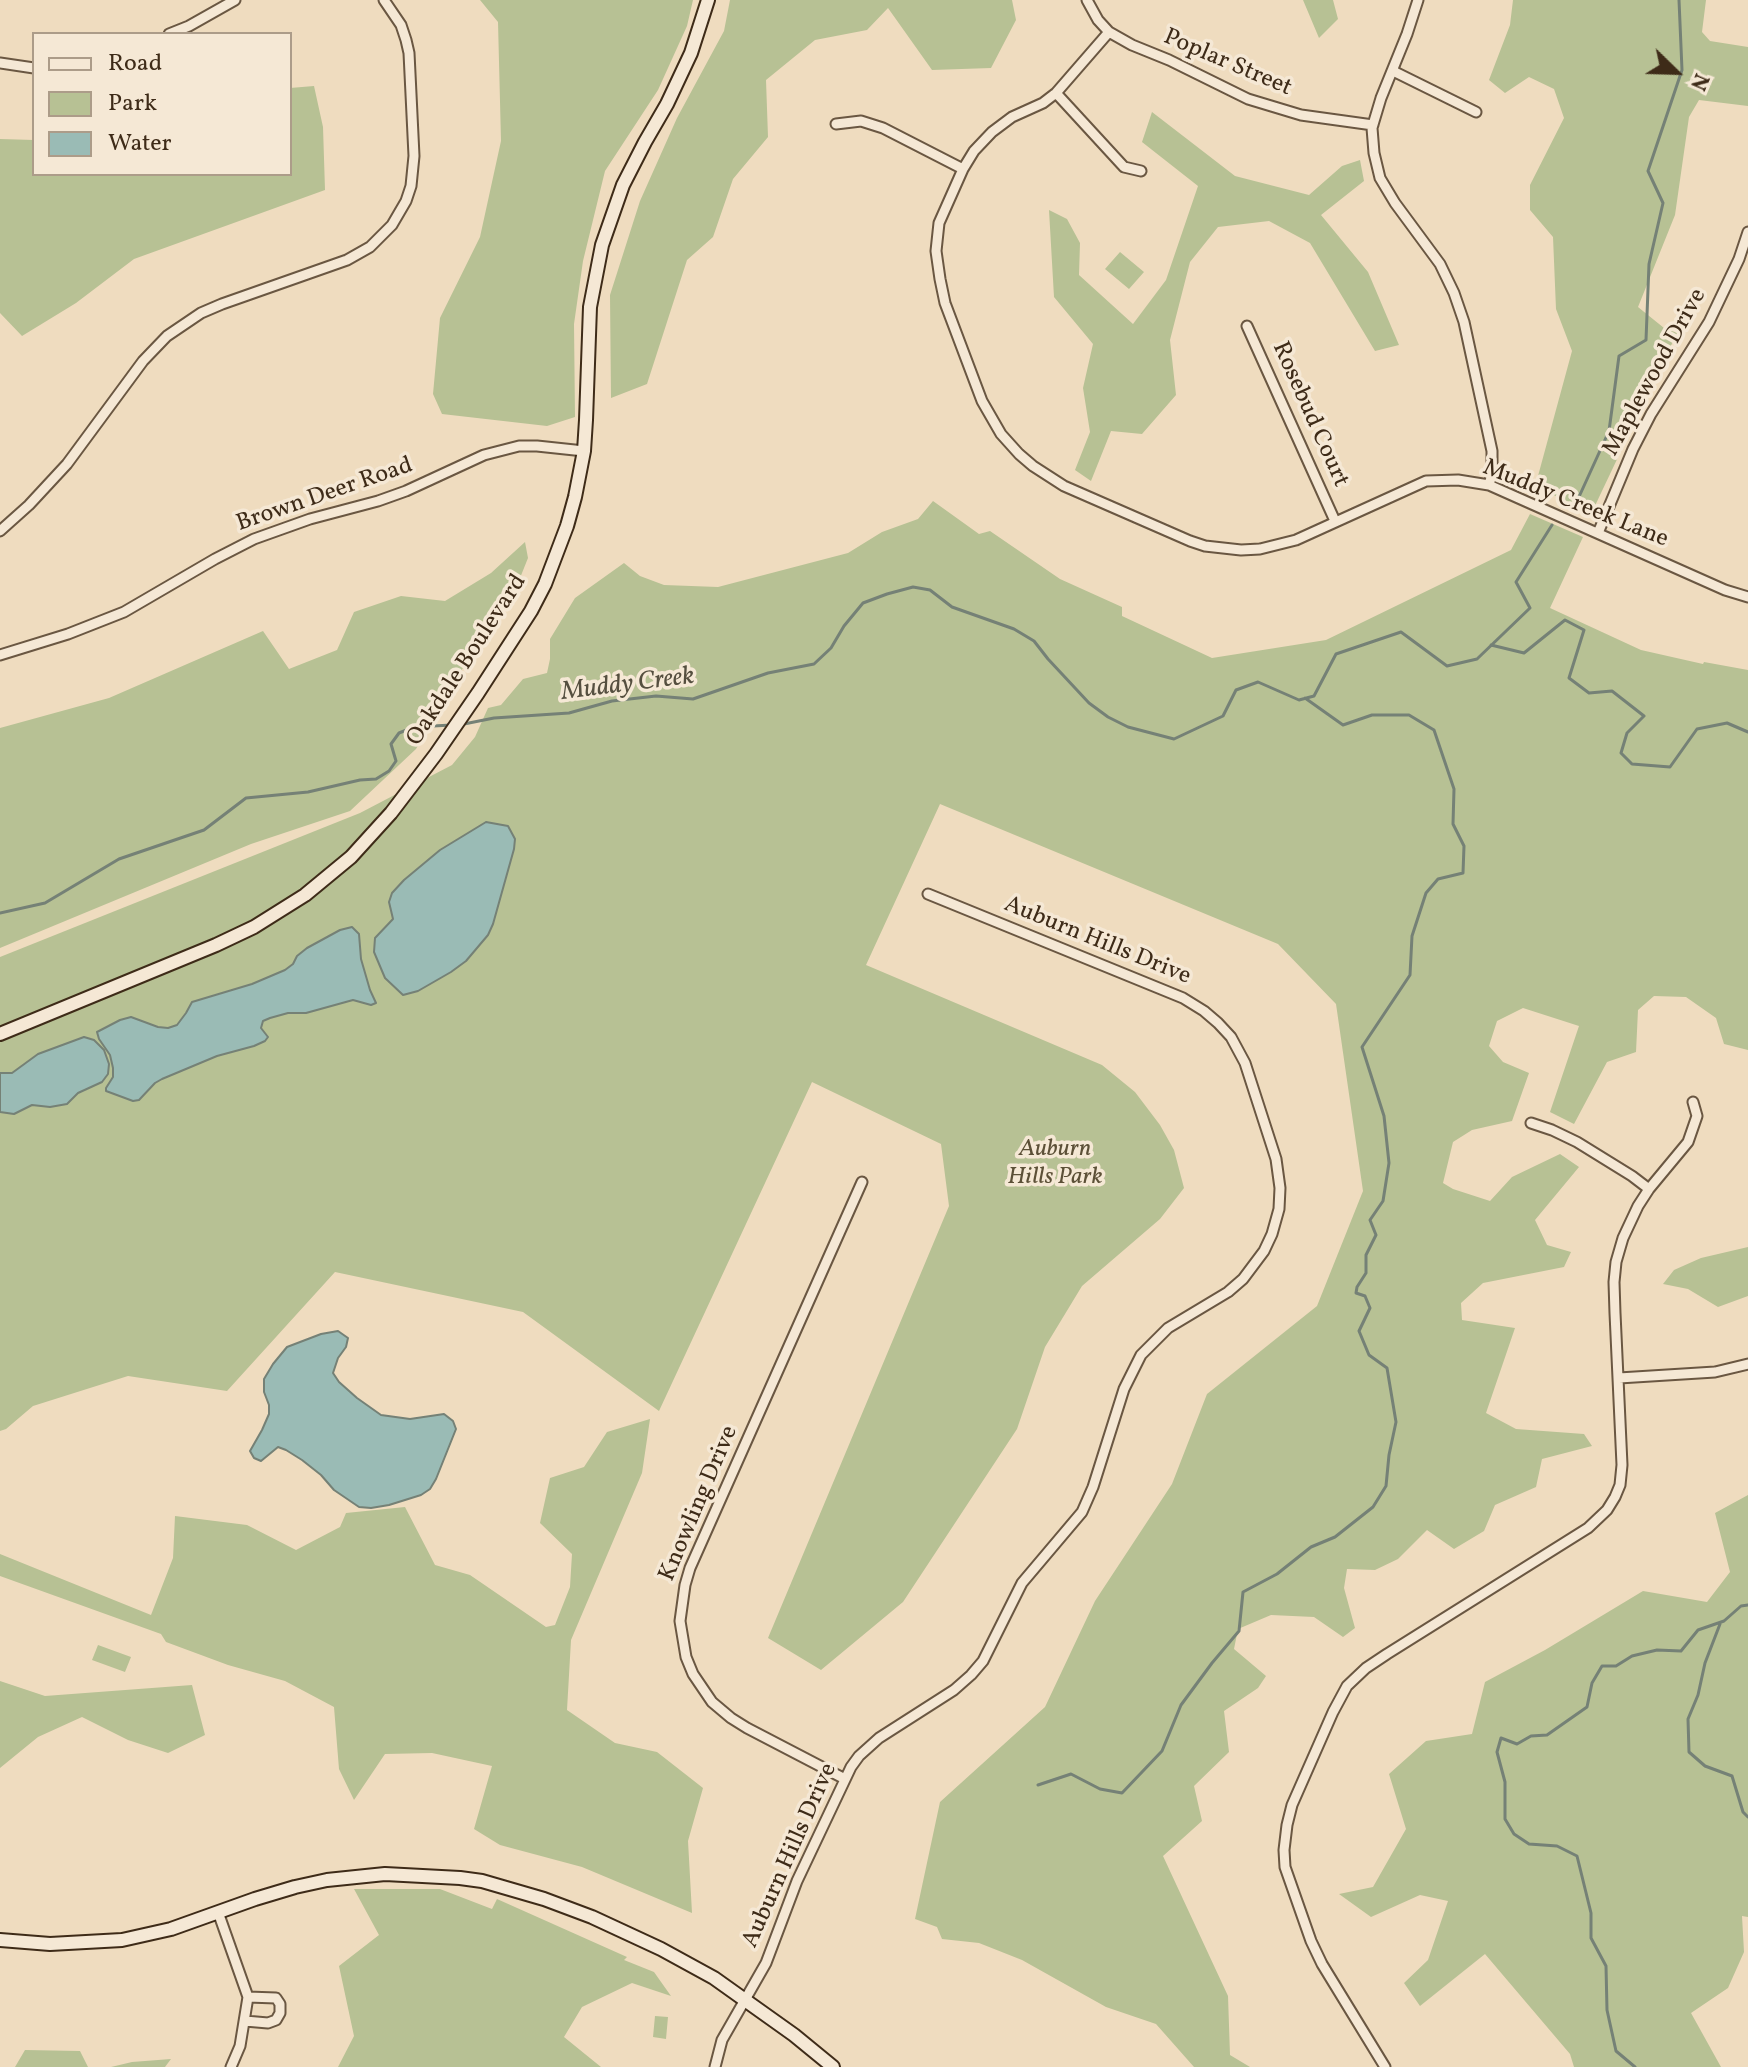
<!DOCTYPE html>
<html>
<head>
<meta charset="utf-8">
<style>
  body { margin:0 }
  #map { position:relative; width:1748px; height:2067px; overflow:hidden; background:#efdcbf; font-family:Vollkorn,serif }
  canvas { display:block }
  .legend { position:absolute; left:32px; top:32px; width:260px; height:144px; box-sizing:border-box; background:#f5e8d5; border:2px solid #ac9c89; margin:0; padding:10px 14px; list-style:none; font-size:24px; color:#3e2b18 }
  .legend li { display:flex; align-items:center; gap:16px; height:40px }
  .legend b { width:40px; border:2px solid #ac9c89 }
  .north { position:absolute; left:1636px; top:32px; width:80px; height:80px; -webkit-text-stroke:6px #f5e8d5; paint-order:stroke; rotate:113deg; font-size:22px; font-weight:700; line-height:32px; text-align:center; color:#3e2b18 }
  .north::after { content:''; display:block; margin:auto; width:28px; height:36px; background:#3e2b18; clip-path:polygon(50% 0,100% 100%,50% 72%,0 100%) }
</style>
</head>
<body>
<div id="map">
<canvas width="1748" height="2067"></canvas>
<ul class="legend">
<li><b style="height:10px;background:#f5e8d5"></b>Road</li>
<li><b style="height:22px;background:#b7c194"></b>Park</li>
<li><b style="height:22px;background:#9abbb5"></b>Water</li>
</ul>
<div class="north">N</div>
</div>
<script>
const g = document.querySelector('canvas').getContext('2d');
g.lineJoin = 'round';
function paint(path, color) { g.fillStyle = color; g.fill(path, 'evenodd'); }
const shape = rows => new Path2D(rows.map(r => 'M' + r).join(''));
function stroke(path, color, width, dash) { g.strokeStyle = color; g.lineWidth = width; g.lineCap = dash ? 'butt' : 'round'; g.setLineDash(dash || []); g.stroke(path); }
function drawText(font, color, halo, rows, align = 'center') {
  g.font = font + ' Vollkorn,serif'; g.lineWidth = 7; g.setLineDash([]); g.textBaseline = 'middle'; g.strokeStyle = halo; g.fillStyle = color; for (const [text, x, y, turn = 0] of rows) {
    g.save(); g.translate(x, y); g.rotate((+turn || 0) * Math.PI / 180); g.textAlign = isNaN(turn) ? turn : align; if (halo) g.strokeText(text, 0, 0); g.fillText(text, 0, 0); g.restore();
  }
}
const green = shape([
  [480,0,693,0,687,26,658,90,605,171,583,261,574,324,575,417,547,426,442,414,433,394,440,318,480,237,501,141,498,22],
  [730,0,1012,0,1016,20,991,68,932,70,888,8,867,30,815,40,766,80,768,137,733,179,713,237,687,260,647,384,611,398,610,295,640,201,677,118,724,31],
  [1303,0,1333,0,1338,19,1319,38],
  [1513,0,1706,0,1702,32,1710,41,1748,47,1748,106,1699,100,1689,117,1675,215,1638,307,1664,328,1677,333,1592,512,1535,487,1572,351,1556,309,1553,237,1530,210,1530,185,1564,118,1554,89,1529,77,1505,93,1489,80,1510,25],
  [314,86,323,127,325,190,134,259,76,303,22,336,0,313,0,139,34,140,34,174,290,174,290,88],
  [1152,112,1235,176,1309,195,1342,166,1360,160,1364,181,1321,215,1368,272,1399,345,1375,351,1310,243,1269,221,1218,227,1190,262,1170,340,1176,395,1142,434,1111,431,1091,481,1075,470,1090,432,1083,388,1093,344,1054,297,1049,210,1067,219,1080,243,1079,275,1133,324,1166,280,1198,186,1142,142],
  [1120,252,1144,272,1129,289,1105,269],
  [933,501,979,534,990,531,1060,579,1122,607,1122,616,1212,658,1326,640,1511,550,1530,514,1583,537,1550,608,1641,650,1703,664,1704,662,1748,670,1748,1050,1724,1044,1716,1018,1686,997,1654,996,1638,1010,1636,1052,1607,1062,1574,1124,1550,1112,1579,1026,1523,1008,1497,1021,1489,1046,1503,1062,1529,1073,1512,1121,1472,1130,1453,1142,1443,1183,1453,1189,1490,1201,1512,1177,1560,1154,1579,1167,1535,1220,1547,1245,1571,1252,1564,1267,1483,1283,1461,1303,1462,1320,1515,1328,1486,1413,1516,1429,1584,1434,1592,1446,1542,1459,1536,1487,1495,1505,1484,1531,1454,1549,1427,1530,1398,1559,1375,1570,1347,1569,1344,1588,1355,1628,1343,1637,1314,1617,1271,1615,1238,1629,1234,1649,1266,1676,1258,1688,1224,1711,1229,1752,1194,1786,1202,1821,1163,1856,1228,1996,1230,2055,1250,2067,1194,2067,1156,2024,1106,2007,1022,1960,979,1943,942,1939,937,1927,915,1919,940,1802,1045,1707,1095,1601,1172,1484,1207,1394,1317,1306,1363,1191,1336,1004,1278,944,940,804,866,965,1102,1065,1135,1092,1160,1125,1174,1150,1184,1188,1160,1219,1082,1286,1045,1347,1017,1429,903,1602,821,1670,768,1638,949,1206,941,1144,812,1082,659,1411,523,1312,335,1272,227,1391,128,1376,33,1406,6,1429,0,1431,0,957,360,813,452,765,475,737,488,708,501,705,523,679,547,673,550,659,550,639,575,598,624,563,640,576,664,585,718,587,848,553,882,532,918,519],
  [525,542,528,558,514,593,471,654,416,749,350,811,251,844,0,948,0,728,109,698,263,631,289,669,337,650,354,612,401,596,445,601,491,573],
  [1748,1247,1748,1296,1718,1307,1688,1289,1663,1284,1674,1270,1701,1258],
  [650,1419,642,1473,571,1640,567,1710,615,1743,657,1752,703,1788,688,1841,692,1913,582,1867,500,1845,474,1829,492,1766,432,1753,385,1754,354,1800,339,1769,334,1707,285,1681,228,1665,166,1642,161,1634,0,1576,0,1554,151,1615,173,1558,175,1516,247,1525,296,1550,340,1527,346,1513,405,1507,435,1565,470,1575,546,1627,555,1625,570,1587,572,1554,540,1523,550,1478,584,1467,607,1432],
  [1748,1495,1748,1917,1742,1916,1744,1952,1728,1988,1691,2013,1721,2067,1574,2067,1570,2054,1485,1954,1420,2006,1404,1983,1428,1960,1448,1901,1420,1895,1371,1917,1339,1894,1373,1887,1406,1829,1389,1774,1426,1741,1472,1734,1485,1682,1545,1650,1643,1591,1707,1602,1730,1572,1715,1513],
  [98,1645,131,1657,125,1672,92,1660],
  [0,1681,45,1696,192,1685,205,1735,168,1753,128,1740,82,1717,38,1737,0,1768],
  [354,1889,440,1889,492,1909,497,1899,627,1957,624,1960,654,1972,671,1996,632,1983,582,2007,564,2037,601,2067,338,2067,354,2036,339,1966,379,1935],
  [655,2016,668,2017,666,2039,653,2037],
  [25,2050,80,2051,88,2067,15,2067],
  [171,2059,165,2067,111,2067,132,2062]
]);
const water = shape([
  [486,822,508,826,515,839,514,849,493,924,488,935,466,961,451,972,418,991,403,995,385,978,374,952,375,938,393,919,389,902,392,893,404,880,440,850,486,822],
  [352,927,359,934,361,959,370,990,376,1003,371,1005,353,1000,306,1013,288,1013,270,1018,263,1021,261,1028,268,1037,265,1041,254,1046,217,1056,162,1079,155,1083,139,1100,133,1101,106,1091,106,1088,113,1077,113,1068,110,1055,99,1039,97,1032,120,1020,131,1017,158,1027,168,1028,177,1025,186,1013,192,1002,252,984,285,970,293,964,297,956,307,948,340,930,352,927],
  [84,1037,94,1040,104,1050,109,1064,108,1074,102,1082,78,1093,67,1104,50,1107,32,1105,14,1114,0,1112,0,1073,12,1073,38,1054,84,1037],
  [338,1331,348,1338,346,1347,338,1358,333,1373,339,1382,357,1398,381,1415,410,1419,444,1414,453,1421,456,1429,436,1479,430,1489,421,1495,389,1505,371,1508,359,1507,334,1490,321,1475,302,1460,286,1450,278,1447,261,1461,254,1458,250,1451,262,1430,269,1414,269,1405,264,1392,264,1379,273,1364,287,1347,321,1334,338,1331]
]);
const stream = shape([
  [1578,499,1609,431,1619,356,1646,340,1649,264,1663,203,1648,171,1682,70,1679,0],
  [1491,645,1524,653,1565,620,1584,630,1569,678,1589,693,1612,691,1644,716,1627,733,1621,753,1632,764,1670,767,1697,729,1727,723,1748,732],
  [464,724,494,718,569,713,612,701,656,696,693,699,768,673,814,664,831,648,844,626,863,603,887,594,913,587,930,590,952,607,1014,629,1034,641,1048,659,1089,703,1108,717,1128,727,1174,739,1223,716,1236,690,1258,682,1299,700,1314,696,1336,654,1401,632,1447,666,1477,659,1530,608,1516,582,1552,525],
  [0,913,45,903,119,859,204,830,246,798,308,792,360,780,376,779,389,771,396,761,391,744,399,733,414,727,452,725],
  [1720,1624,1705,1663,1698,1695,1688,1719,1689,1752,1705,1766,1732,1776,1743,1812,1748,1817],
  [1038,1785,1071,1774,1100,1789,1122,1793,1162,1751,1181,1705,1212,1663,1239,1631,1243,1592,1277,1574,1311,1547,1335,1537,1373,1507,1386,1486,1389,1455,1396,1422,1387,1368,1369,1355,1359,1331,1370,1308,1365,1296,1356,1293,1357,1287,1366,1273,1366,1255,1376,1235,1370,1220,1383,1201,1389,1163,1384,1116,1362,1047,1410,975,1412,936,1426,893,1438,879,1463,873,1464,846,1453,824,1454,789,1434,730,1409,715,1372,715,1343,725,1305,698],
  [1635,2067,1616,2051,1607,2010,1606,1966,1591,1938,1591,1913,1577,1856,1557,1846,1529,1844,1514,1834,1505,1819,1505,1782,1497,1752,1501,1738,1517,1744,1531,1736,1547,1735,1587,1707,1592,1683,1602,1666,1616,1666,1632,1656,1657,1650,1681,1651,1698,1630,1724,1621,1741,1606,1748,1605]
]);
const street = shape([
  [1087,0,1098,20,1109,32,1132,45,1169,60,1248,99,1301,115,1373,125],
  [1418,0,1407,34,1381,98,1372,128,1374,153,1380,178,1395,203,1440,264,1454,293,1464,322,1492,451,1492,474,1489,485],
  [1109,32,1056,93,1043,103,1012,117,992,132,974,151,963,169,939,223,936,251,940,279,945,303,982,401,1001,434,1019,454,1033,466,1064,486,1190,541,1205,546,1241,550,1260,549,1296,540,1426,481,1458,480,1489,485,1725,590,1748,597],
  [169,34,189,26,235,0],
  [0,63,34,68],
  [1393,71,1476,112],
  [1056,93,1124,167,1141,171],
  [836,124,861,121,883,128,963,169],
  [1247,326,1335,521],
  [0,531,29,505,67,464,143,361,167,336,201,313,222,304,347,260,370,247,392,225,406,201,411,186,414,156,409,53,406,40,401,25,384,0],
  [1598,533,1633,449,1651,414,1709,322,1739,259,1748,232],
  [0,655,68,634,124,612,215,559,254,539,310,519,378,501,406,491,484,455,519,446,537,446,584,451],
  [1531,1123,1552,1130,1577,1142,1632,1176,1649,1189],
  [1619,1378,1715,1372,1748,1364],
  [845,1779,747,1728,731,1718,712,1702,693,1674,686,1657,680,1621,685,1585,690,1568,862,1182],
  [218,1912,248,1997,240,2046,231,2067],
  [245,2021,268,2023,276,2020,280,2013,280,2004,276,1998,248,1997],
  [715,2067,722,2040,766,1963,797,1881,851,1767,859,1756,879,1738,954,1690,971,1675,983,1661,1022,1583,1082,1512,1093,1487,1124,1389,1141,1355,1168,1328,1228,1292,1243,1279,1264,1251,1272,1234,1279,1209,1280,1188,1276,1159,1245,1063,1231,1037,1218,1023,1204,1011,1183,998,928,894],
  [1385,2067,1322,1964,1311,1941,1285,1867,1284,1850,1287,1825,1292,1805,1333,1712,1347,1686,1366,1668,1387,1654,1588,1528,1607,1510,1615,1497,1620,1485,1622,1465,1615,1313,1614,1282,1616,1262,1623,1238,1638,1206,1649,1189,1688,1142,1697,1116,1693,1102]
]);
const secondary = shape([
  [0,1034,216,945,254,927,305,895,351,857,391,813,436,754,478,693,531,611,545,584,567,526,575,497,584,451,586,420,590,307,602,245,623,185,645,142,667,104,691,53,708,0],
  [0,1940,50,1944,122,1940,171,1929,255,1899,295,1887,327,1880,385,1874,460,1878,482,1881,544,1899,592,1917,661,1949,714,1978,794,2035,833,2067]
]);
const streetNames = [
  ["Poplar Street",1227,64,23],
  ["Maplewood Drive",1656,373,-61],
  ["Rosebud Court",1309,415,66],
  ["Brown Deer Road",325,496,-19],
  ["Muddy Creek Lane",1575,505,22],
  ["Oakdale Boulevard",468,661,-57],
  ["Auburn Hills Drive",1097,942,22],
  ["Knowling Drive",700,1504,-67],
  ["Auburn Hills Drive",791,1856,-66]
];
const parkNames = [
  ["Auburn",1055,1151],
  ["Hills Park",1055,1179]
];
const waterNames = [
  ["Muddy Creek",628,686,-7]
];
paint(green, '#b7c194');
paint(water, '#9abbb5');
stroke(water, '#758176', 2);
stroke(stream, '#758176', 3);
stroke(street, '#6a5742', 13);
stroke(secondary, '#3e2b18', 16);
stroke(street, '#f5e8d5', 9);
stroke(secondary, '#f5e8d5', 12);
drawText('24px', '#3e2b18', '#f5e8d5', streetNames);
drawText('italic 24px', '#5c5037', '#f5e8d5', parkNames);
drawText('italic 26px', '#554f3f', '#f5e8d5', waterNames);
</script>
</body>
</html>
